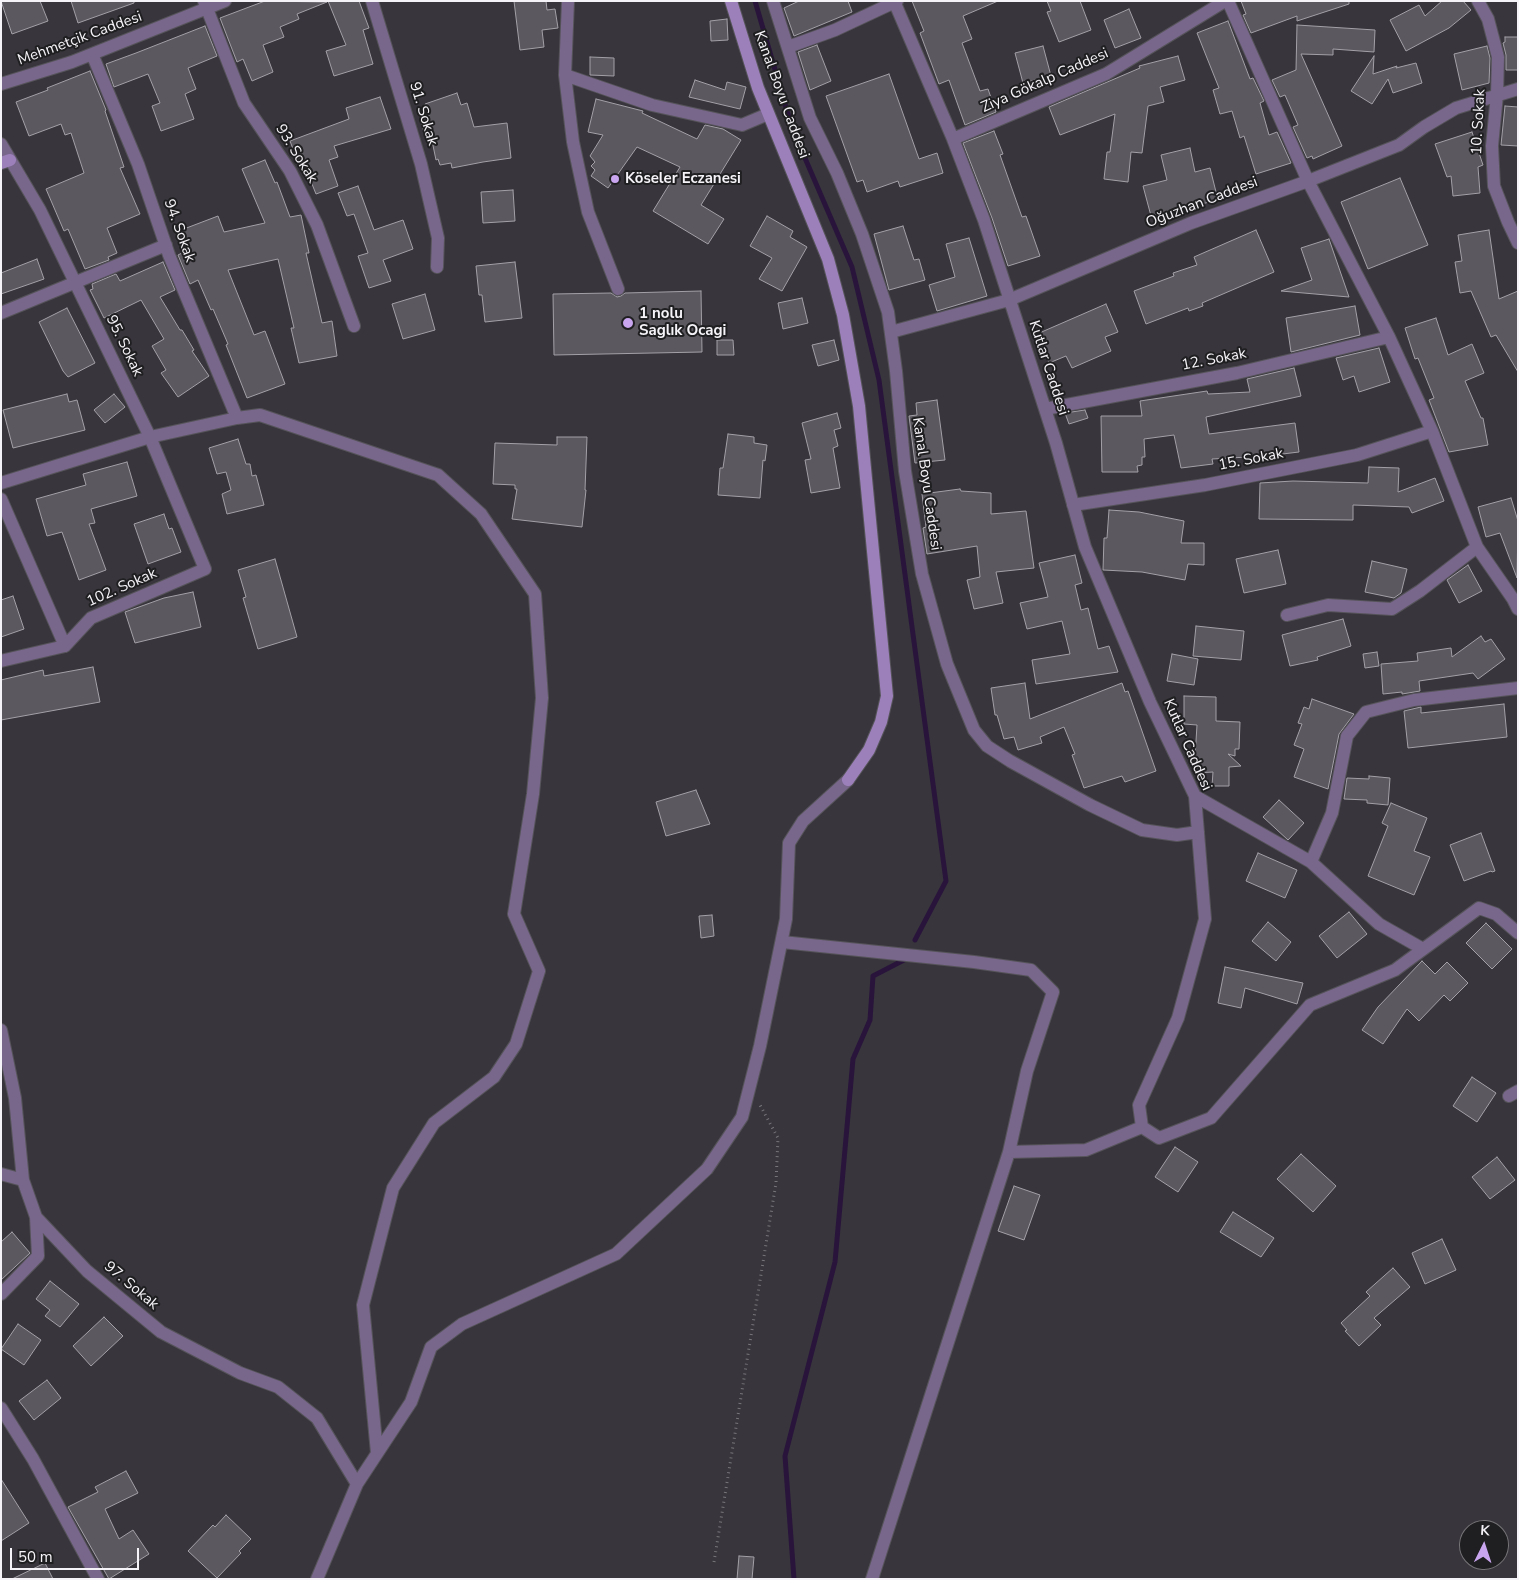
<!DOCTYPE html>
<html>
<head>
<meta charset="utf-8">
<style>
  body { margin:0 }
  #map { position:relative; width:1519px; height:1580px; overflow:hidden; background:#38363c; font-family:"Nunito Sans",sans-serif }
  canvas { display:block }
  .frame { position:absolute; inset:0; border:2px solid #f5f3f7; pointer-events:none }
  .north { position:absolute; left:1459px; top:1520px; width:50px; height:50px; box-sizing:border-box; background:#1f1e20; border:1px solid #757376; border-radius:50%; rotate:4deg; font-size:14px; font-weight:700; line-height:20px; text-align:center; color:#f5f3f7 }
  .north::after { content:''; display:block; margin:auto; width:18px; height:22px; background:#c8a5ee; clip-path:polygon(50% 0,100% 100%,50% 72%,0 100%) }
  .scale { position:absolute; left:10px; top:1548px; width:129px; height:22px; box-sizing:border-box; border:2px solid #f5f3f7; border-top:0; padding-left:6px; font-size:15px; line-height:18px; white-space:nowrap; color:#f5f3f7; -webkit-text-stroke:4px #1f1e20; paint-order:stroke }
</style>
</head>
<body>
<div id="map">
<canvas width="1519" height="1580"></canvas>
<div class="frame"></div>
<div class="north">K</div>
<div class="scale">50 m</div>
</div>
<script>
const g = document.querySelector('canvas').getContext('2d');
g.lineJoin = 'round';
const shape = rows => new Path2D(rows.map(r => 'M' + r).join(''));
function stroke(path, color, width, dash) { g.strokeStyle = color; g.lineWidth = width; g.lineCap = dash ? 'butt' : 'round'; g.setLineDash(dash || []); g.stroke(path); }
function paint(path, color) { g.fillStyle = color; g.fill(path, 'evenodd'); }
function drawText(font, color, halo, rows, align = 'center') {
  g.font = font + ' "Nunito Sans",sans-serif'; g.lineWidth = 4; g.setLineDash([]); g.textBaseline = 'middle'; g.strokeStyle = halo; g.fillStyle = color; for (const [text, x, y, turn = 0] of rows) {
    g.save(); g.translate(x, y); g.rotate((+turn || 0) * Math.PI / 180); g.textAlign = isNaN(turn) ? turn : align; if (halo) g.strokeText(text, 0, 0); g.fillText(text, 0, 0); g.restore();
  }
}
const stream = shape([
  [755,1,792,128,852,267,879,380,946,881,915,940],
  [794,1579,785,1456,835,1262,853,1059,870,1020,873,976,904,960]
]);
const building = shape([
  [1,1,40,1,48,21,12,34,1,1],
  [71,1,134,1,134,3,78,23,71,1],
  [265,1,327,2,297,14,299,19,280,27,284,37,263,45,273,72,252,81,243,59,237,62,220,18,265,1],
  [328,1,359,1,369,28,363,30,373,64,334,76,326,51,346,45,328,1],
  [514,1,546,1,547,10,555,9,558,28,542,30,544,47,520,50,514,1],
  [799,1,848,1,852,12,794,36,784,8,799,1],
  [912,1,998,1,963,16,972,39,962,43,980,91,988,89,996,112,965,125,949,80,939,84,920,33,924,31,912,1],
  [1047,1,1080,1,1091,30,1059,42,1047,12,1051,11,1047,1],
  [1241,1,1349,1,1349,4,1297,21,1297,16,1251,33,1243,15,1246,14,1241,1],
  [1442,1,1463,1,1471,10,1449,28,1406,51,1390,20,1419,5,1425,16,1442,1],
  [1129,9,1141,38,1115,48,1104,20,1129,9],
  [727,19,728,40,711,41,710,21,727,19],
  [1228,21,1250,79,1253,78,1264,101,1260,103,1269,135,1277,132,1291,163,1256,174,1244,136,1240,138,1232,111,1220,114,1213,90,1219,88,1197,33,1228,21],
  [1297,25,1375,30,1374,52,1333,49,1333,55,1301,54,1342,146,1313,159,1312,156,1307,158,1293,127,1298,125,1285,95,1280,97,1272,80,1296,70,1297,25],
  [205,26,217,56,188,68,196,89,185,94,194,119,161,131,152,106,160,103,148,74,114,87,106,64,136,53,205,26],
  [1505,37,1518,37,1518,70,1506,70,1506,55,1503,43,1505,42,1505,37],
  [817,45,831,81,810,90,798,52,817,45],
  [1043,46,1051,76,1023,83,1015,53,1043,46],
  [1487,46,1490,58,1489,83,1462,90,1454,54,1487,46],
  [1178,56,1185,80,1160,87,1164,102,1148,106,1142,153,1131,152,1128,182,1104,179,1107,152,1110,152,1115,114,1060,135,1049,107,1140,68,1139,66,1178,56],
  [1374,56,1373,74,1397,66,1396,68,1416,63,1422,83,1393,93,1388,79,1372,104,1351,91,1374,56],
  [590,57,614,58,614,76,590,75,590,57],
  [90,71,106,110,105,111,124,167,120,168,140,214,107,228,117,253,108,257,109,260,85,269,68,229,64,231,46,189,84,173,71,133,65,135,61,124,29,136,16,102,48,90,47,88,90,71],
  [889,74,919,159,937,153,943,173,900,187,898,181,867,192,863,180,857,182,826,96,889,74],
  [695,80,725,90,727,82,746,87,740,109,689,97,695,80],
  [457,93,461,105,467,103,474,127,507,123,511,158,483,162,452,168,451,163,440,165,438,159,436,160,430,131,424,133,420,119,429,116,425,104,457,93],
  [380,97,391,129,334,146,338,157,329,160,338,186,316,194,306,169,301,170,290,141,349,119,346,108,380,97],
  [596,99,643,111,642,113,697,139,705,125,723,129,741,140,701,205,724,219,708,244,653,211,680,167,637,147,608,188,591,176,595,170,591,166,595,162,590,156,603,135,588,132,596,99],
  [1505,106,1518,107,1518,146,1501,145,1505,106],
  [994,131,1003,154,1000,155,1022,217,1026,216,1040,256,1008,266,992,218,963,143,994,131],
  [1472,132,1483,165,1478,167,1480,193,1453,196,1451,176,1447,177,1435,144,1472,132],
  [1190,148,1195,172,1210,168,1218,200,1151,216,1143,186,1167,180,1161,155,1190,148],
  [265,160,275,183,277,182,290,217,301,215,309,253,306,253,322,323,332,321,337,356,299,363,291,328,294,328,278,259,228,270,254,335,265,331,285,384,247,398,226,345,228,344,213,309,211,310,198,280,190,284,178,255,184,252,176,232,218,216,224,232,265,223,242,169,265,160],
  [1400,178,1428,245,1368,269,1341,202,1400,178],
  [358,186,374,230,403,220,413,249,383,260,391,281,369,288,358,256,368,253,354,214,347,216,338,193,358,186],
  [513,190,515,221,483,223,481,192,513,190],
  [767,216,793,231,790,237,807,247,782,291,759,279,772,258,750,246,767,216],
  [903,226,914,260,919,259,925,280,889,290,874,234,903,226],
  [1256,230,1274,272,1202,303,1203,306,1189,311,1188,308,1146,324,1134,291,1174,276,1173,273,1197,265,1194,257,1256,230],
  [1489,230,1499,299,1518,291,1518,372,1496,335,1491,337,1471,291,1460,293,1455,262,1462,261,1458,235,1489,230],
  [969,238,987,296,937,311,929,285,955,277,946,244,969,238],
  [1329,239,1349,297,1281,291,1312,280,1301,248,1329,239],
  [37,259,44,279,1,294,1,273,37,259],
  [163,262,175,290,160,297,180,330,182,330,194,350,192,351,209,376,178,397,161,373,166,370,152,346,164,339,141,300,104,318,90,290,93,289,92,284,116,274,120,281,163,262],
  [515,262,522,318,485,322,482,295,479,295,476,266,515,262],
  [701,291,702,352,554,355,553,294,611,293,617,297,621,296,625,293,701,291],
  [425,294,435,330,403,339,392,304,425,294],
  [802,298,808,323,783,329,778,303,802,298],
  [1106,304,1118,332,1105,337,1111,351,1072,368,1066,356,1049,363,1037,334,1106,304],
  [1355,306,1360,335,1291,352,1286,318,1355,306],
  [67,308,95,363,68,377,63,371,39,322,67,308],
  [1436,318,1448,355,1472,344,1484,373,1465,381,1481,418,1483,418,1488,445,1449,452,1429,400,1434,398,1418,358,1415,359,1405,328,1436,318],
  [717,340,733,340,734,355,717,355,717,340],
  [834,340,839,360,818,366,812,345,834,340],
  [1379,348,1390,382,1359,392,1354,376,1343,380,1336,358,1379,348],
  [1294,368,1301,396,1206,417,1209,434,1295,423,1299,452,1266,456,1212,459,1213,464,1181,468,1174,435,1144,439,1145,457,1142,457,1142,465,1137,466,1138,472,1102,472,1101,416,1142,416,1140,401,1207,391,1208,394,1250,392,1247,379,1294,368],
  [67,394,69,402,77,400,85,430,13,448,3,410,67,394],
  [114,394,125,407,105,423,94,410,114,394],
  [937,400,945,460,915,463,909,416,917,415,916,403,937,400],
  [1085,410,1088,418,1069,424,1065,413,1085,410],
  [837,413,841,428,834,430,838,446,833,448,840,488,811,493,805,460,811,459,802,423,837,413],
  [728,434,754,437,754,443,767,445,765,461,763,460,760,498,718,495,720,468,723,468,728,434],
  [557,437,587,437,585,490,586,490,582,527,512,519,517,489,515,489,515,485,493,484,495,443,557,445,557,437],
  [238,439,246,464,250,464,252,476,256,475,264,505,227,514,222,494,231,490,226,472,217,474,209,448,238,439],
  [127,462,137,496,91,509,95,523,89,524,106,570,79,580,62,532,47,536,36,499,86,485,83,474,127,462],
  [1369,467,1399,468,1398,492,1435,478,1444,501,1412,513,1409,507,1353,505,1353,520,1259,519,1260,483,1293,481,1368,483,1369,467],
  [960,489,961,491,991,493,991,514,1026,511,1034,568,996,572,1003,603,974,609,967,580,980,577,977,546,927,554,923,528,926,527,922,494,960,489],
  [1511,498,1518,521,1517,578,1500,533,1486,537,1478,507,1511,498],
  [1109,510,1139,512,1184,521,1181,543,1204,543,1204,565,1188,564,1185,580,1142,572,1103,570,1104,538,1107,538,1109,510],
  [164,514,169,529,172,528,181,552,148,564,134,524,164,514],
  [1278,550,1286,584,1244,593,1236,559,1278,550],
  [1075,555,1082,583,1075,585,1081,610,1088,608,1098,649,1109,646,1118,672,1036,684,1032,660,1070,654,1062,621,1027,629,1020,603,1048,597,1039,563,1075,555],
  [275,559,297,637,258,649,243,598,246,597,238,570,275,559],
  [1372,561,1407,569,1401,593,1394,598,1365,592,1372,561],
  [1468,565,1482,591,1459,603,1447,580,1468,565],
  [193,592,201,627,135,643,125,612,164,598,193,592],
  [13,596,24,629,1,637,1,600,13,596],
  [1343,619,1351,646,1317,657,1318,660,1290,666,1282,635,1343,619],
  [1196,626,1244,631,1241,660,1193,656,1196,626],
  [1481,636,1485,642,1491,639,1505,659,1478,679,1473,673,1419,681,1420,691,1402,694,1402,692,1383,694,1381,664,1418,661,1417,653,1451,648,1452,657,1481,636],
  [1377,652,1379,666,1365,668,1363,654,1377,652],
  [1172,654,1198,659,1194,685,1167,681,1172,654],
  [93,667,100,702,1,720,1,680,43,670,44,676,93,667],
  [1025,683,1030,719,1122,683,1125,692,1128,691,1156,771,1125,782,1122,776,1084,788,1072,755,1075,754,1064,727,1040,737,1042,743,1018,750,1014,737,1004,739,997,715,995,715,991,688,1025,683],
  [1184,696,1216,697,1216,721,1240,722,1239,749,1235,749,1235,756,1228,754,1241,766,1229,767,1229,786,1212,786,1213,772,1196,773,1195,757,1197,725,1184,724,1184,696],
  [1312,699,1354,714,1339,734,1328,789,1294,777,1304,749,1294,745,1302,724,1298,723,1304,707,1309,709,1312,699],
  [1504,704,1507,737,1408,748,1404,711,1421,707,1421,713,1504,704],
  [1369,776,1390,778,1388,805,1367,803,1367,800,1344,799,1347,778,1369,779,1369,776],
  [696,790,710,824,666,836,656,802,696,790],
  [1279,800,1304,823,1288,840,1263,817,1279,800],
  [1391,803,1427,818,1414,851,1430,857,1414,895,1368,876,1388,826,1382,823,1391,803],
  [1481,833,1495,871,1492,872,1491,871,1464,881,1450,845,1481,833],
  [1258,853,1297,870,1285,898,1246,881,1258,853],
  [1349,912,1367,934,1337,958,1319,936,1349,912],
  [712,915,714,936,701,938,699,916,712,915],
  [1268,922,1291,942,1276,961,1252,941,1268,922],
  [1486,923,1512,949,1492,969,1466,943,1486,923],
  [1422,961,1435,974,1447,962,1468,983,1450,1001,1444,995,1419,1021,1407,1009,1383,1044,1362,1030,1378,1007,1422,961],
  [1225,967,1303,983,1297,1004,1245,988,1241,1008,1218,1003,1225,967],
  [1472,1077,1496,1093,1477,1122,1453,1106,1472,1077],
  [1175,1147,1198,1162,1178,1192,1155,1177,1175,1147],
  [1301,1154,1336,1186,1313,1212,1277,1179,1301,1154],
  [1497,1157,1515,1180,1490,1199,1472,1177,1497,1157],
  [1014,1186,1040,1195,1024,1240,998,1231,1014,1186],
  [1233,1212,1274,1238,1261,1257,1220,1232,1233,1212],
  [12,1232,30,1253,1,1280,1,1242,12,1232],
  [1442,1239,1456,1270,1425,1284,1412,1253,1442,1239],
  [1393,1268,1410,1287,1374,1318,1381,1325,1359,1346,1345,1331,1347,1330,1341,1323,1370,1296,1366,1292,1393,1268],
  [50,1281,79,1304,60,1327,45,1316,50,1310,36,1299,50,1281],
  [104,1317,123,1336,91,1366,73,1346,104,1317],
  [18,1324,41,1340,24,1365,1,1349,18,1324],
  [47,1380,61,1398,34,1420,19,1401,47,1380],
  [126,1471,138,1493,105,1509,119,1539,133,1530,149,1554,109,1579,68,1507,98,1492,95,1487,126,1471],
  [1,1479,29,1523,1,1541,1,1479],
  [226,1515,251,1539,239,1551,241,1553,217,1578,188,1551,213,1525,215,1527,226,1515],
  [739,1556,754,1557,752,1579,737,1579,739,1556],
  [45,1563,53,1579,12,1579,45,1563]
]);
const path = shape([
  [714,1562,776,1183,778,1138,760,1105]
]);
const street = shape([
  [204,1,244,103,290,171,317,225,354,326],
  [372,1,421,164,438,238,437,267],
  [568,1,565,75,573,142,588,212,618,289],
  [773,1,810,118,837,173,862,234,888,312,896,371,905,471,922,574,947,664,974,730,987,746,1010,761,1090,805,1142,830,1177,835,1198,832],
  [894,1,953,139,984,220,1056,443,1085,547,1150,702,1195,796,1205,919,1178,1018,1139,1105,1142,1127,1159,1138,1211,1118,1310,1005,1395,970,1479,908,1496,914,1518,933],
  [1228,1,1308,181,1389,337,1432,431,1477,547,1513,599,1518,609],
  [1478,1,1488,19,1498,57,1497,95,1492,146,1494,186,1508,222,1518,243],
  [788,47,835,30,897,1],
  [92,54,138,164,169,255,237,418],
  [565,75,652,105,742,125,768,114],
  [1,84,72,62,225,1],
  [953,139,1106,74,1225,1],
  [1,144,40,210,150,437,205,569,91,618,65,646,1,661],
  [1,313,166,245],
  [891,332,1009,300,1191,223,1308,181,1399,145,1424,127,1456,108,1518,89],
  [1045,409,1237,373,1389,337],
  [1,483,150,437,237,418,260,415,438,475,481,514,535,594,542,698,533,794,514,914,539,971,516,1044,494,1077,434,1123,393,1188,363,1305,377,1453],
  [1,499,65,646],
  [1073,505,1205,485,1357,455,1432,431],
  [1287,615,1328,605,1392,609,1420,591,1477,547],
  [1195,796,1311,862,1379,924,1423,949],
  [1311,862,1332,813,1347,736,1366,712,1414,700,1518,688],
  [782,942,974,962,1031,970,1053,992,1027,1071,1009,1152,1086,1150,1142,1127],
  [1,1030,15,1098,23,1180,36,1217,87,1271,161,1332,240,1373,278,1387,317,1418,357,1484],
  [1509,1096,1518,1091],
  [1,1174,23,1180],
  [1,1294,38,1256,36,1217],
  [1,1408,33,1459,98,1579],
  [317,1579,357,1484,411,1402,431,1347,462,1324,616,1254,707,1169,742,1117,760,1046,786,919,789,843,803,821,848,780],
  [872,1579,1009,1152]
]);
const secondary = shape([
  [731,1,758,88,828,259,843,315,859,406,887,696,881,722,869,750,848,780],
  [1,163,10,160]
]);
const markers = [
  [615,179,5,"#c8a5ee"],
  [628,323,6,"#c8a5ee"]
];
const streetNames = [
  ["Mehmetçik Caddesi",80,39,-20],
  ["Ziya Gökalp Caddesi",1045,81,-24],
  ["Kanal Boyu Caddesi",781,95,70],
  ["91. Sokak",423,114,73],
  ["10. Sokak",1479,122,-87],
  ["93. Sokak",296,154,58],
  ["Oğuzhan Caddesi",1202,203,-21],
  ["94. Sokak",179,231,70],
  ["95. Sokak",124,346,64],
  ["12. Sokak",1214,360,-11],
  ["Kutlar Caddesi",1048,368,72],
  ["15. Sokak",1251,460,-11],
  ["Kanal Boyu Caddesi",926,484,82],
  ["102. Sokak",122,588,-24],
  ["Kutlar Caddesi",1187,745,66],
  ["97. Sokak",131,1286,40]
];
const poiNames = [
  ["Köseler Eczanesi",625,179],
  ["1 nolu",639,314],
  ["Saglık Ocagi",639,331]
];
stroke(stream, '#29153b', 5);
paint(building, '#5b585f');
stroke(building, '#a3a0a7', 1);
stroke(street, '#56545a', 14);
stroke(secondary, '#56545a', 14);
stroke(path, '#77757a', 3, [1, 4]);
stroke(street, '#78668b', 12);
stroke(secondary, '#9c80ba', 12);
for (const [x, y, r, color] of markers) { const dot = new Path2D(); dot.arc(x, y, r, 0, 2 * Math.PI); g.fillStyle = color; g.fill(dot); stroke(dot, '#1f1e20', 2); }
drawText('15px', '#f5f3f7', '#1f1e20', streetNames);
drawText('bold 15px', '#f5f3f7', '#1f1e20', poiNames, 'left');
</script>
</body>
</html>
